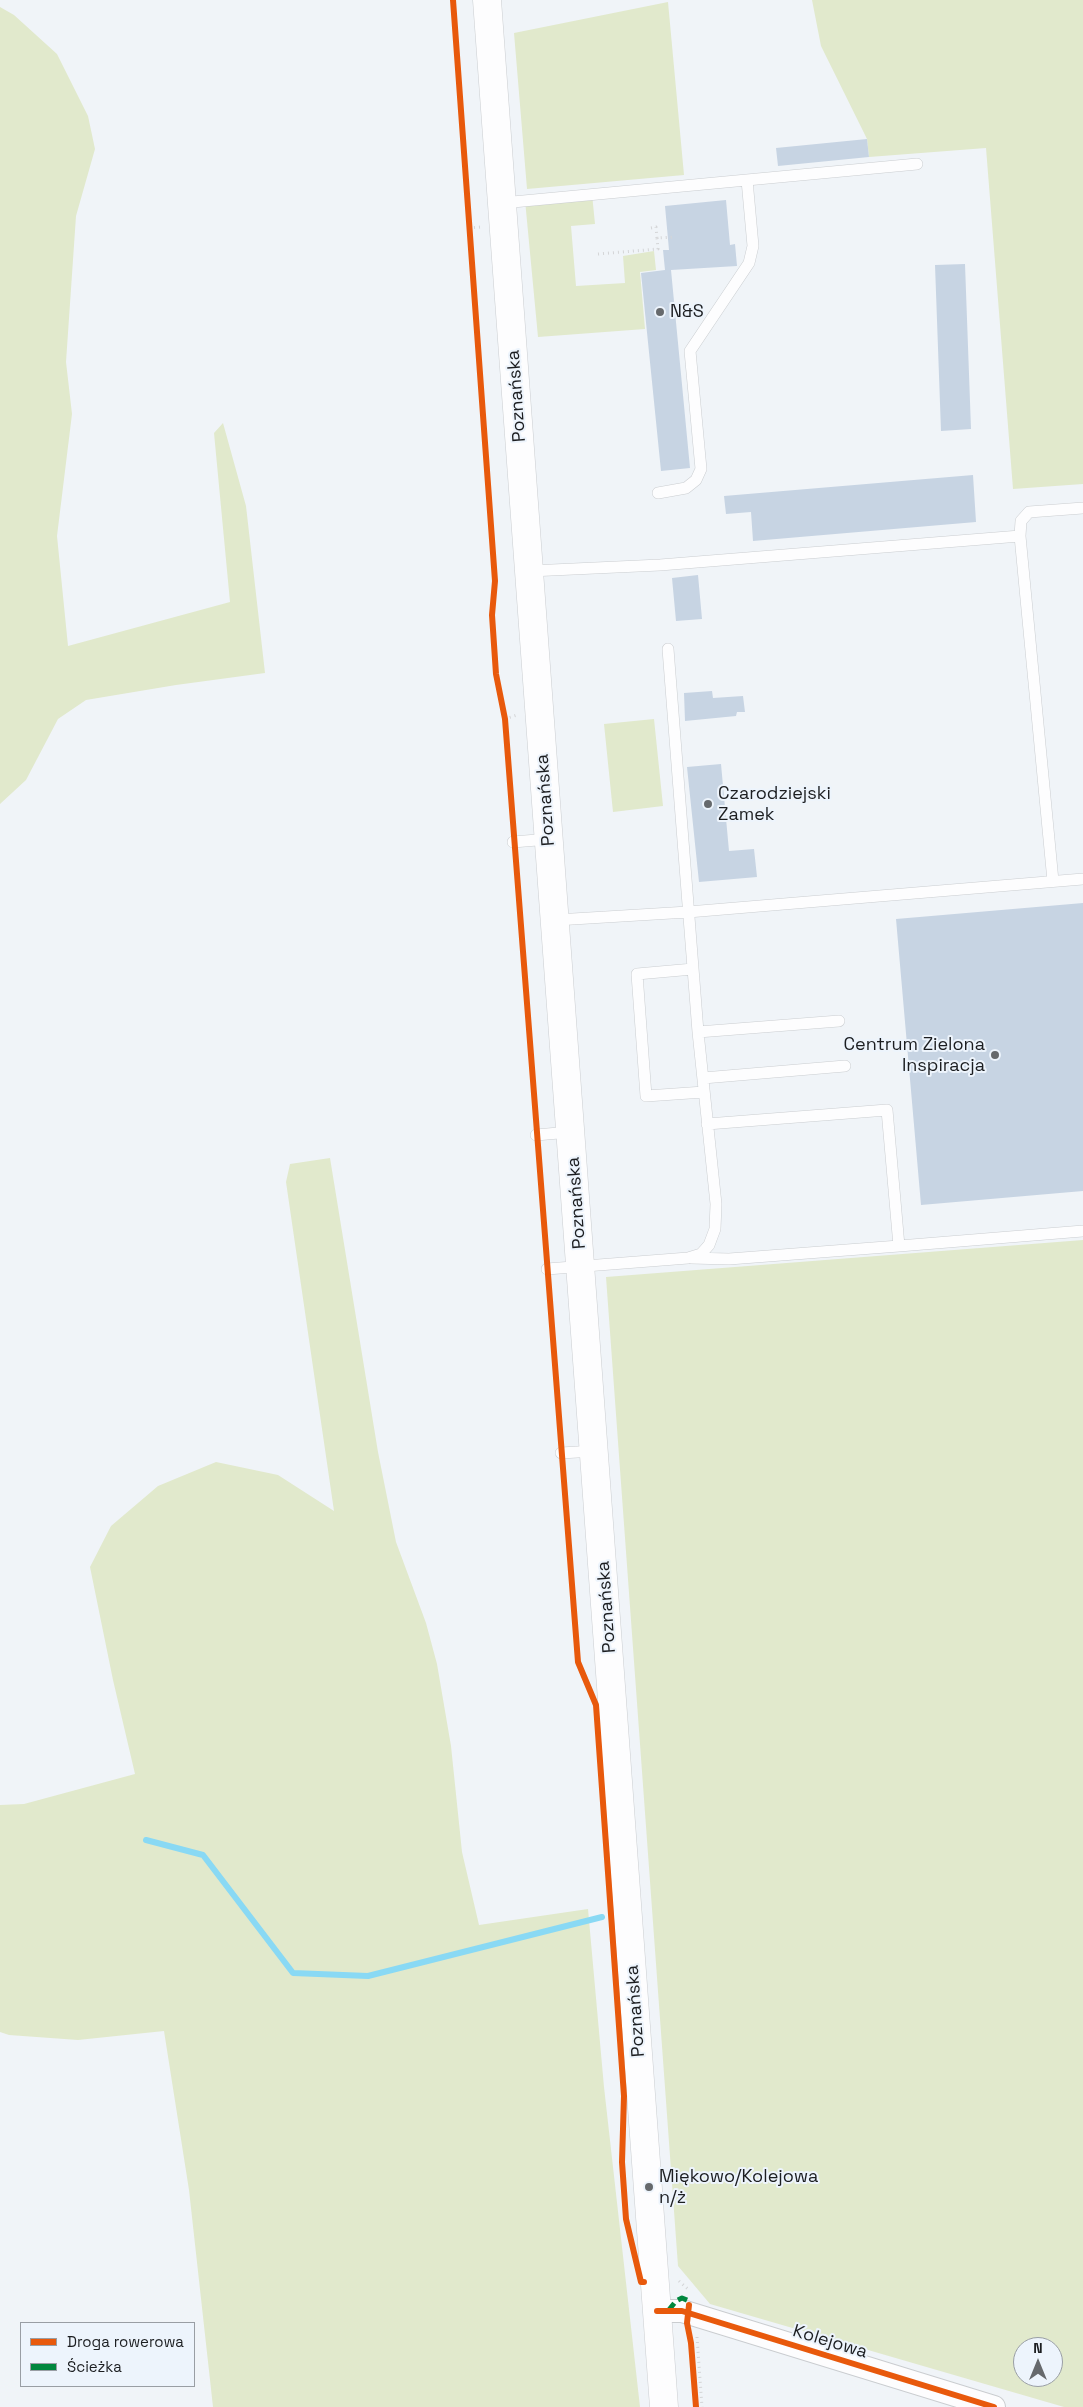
<!DOCTYPE html>
<html>
<head>
<meta charset="utf-8">
<style>
  body { margin:0 }
  #map { position:relative; width:1083px; height:2407px; overflow:hidden; background:#f0f4f8; font-family:"Space Grotesk",sans-serif }
  canvas { display:block }
  .legend { position:absolute; left:20px; top:2322px; width:175px; height:65px; box-sizing:border-box; background:#edf4fc; border:1px solid #999ea4; margin:0; padding:6px 9px; list-style:none; font-size:15px; color:#1c1e21 }
  .legend li { display:flex; align-items:center; gap:10px; height:25px }
  .legend b { width:25px; border:1px solid #999ea4 }
  .north { position:absolute; left:1013px; top:2337px; width:50px; height:50px; box-sizing:border-box; background:#edf4fc; border:1px solid #999ea4; border-radius:50%; rotate:0deg; font-size:14px; font-weight:700; line-height:20px; text-align:center; color:#1c1e21 }
  .north::after { content:''; display:block; margin:auto; width:18px; height:22px; background:#66696c; clip-path:polygon(50% 0,100% 100%,50% 72%,0 100%) }
</style>
</head>
<body>
<div id="map">
<canvas width="1083" height="2407"></canvas>
<ul class="legend">
<li><b style="height:6px;background:#e8590c"></b>Droga rowerowa</li>
<li><b style="height:6px;background:#00873e"></b>Ścieżka</li>
</ul>
<div class="north">N</div>
</div>
<script>
const g = document.querySelector('canvas').getContext('2d');
g.lineJoin = 'round';
function paint(path, color) { g.fillStyle = color; g.fill(path, 'evenodd'); }
const shape = rows => new Path2D(rows.map(r => 'M' + r).join(''));
function stroke(path, color, width, dash) { g.strokeStyle = color; g.lineWidth = width; g.lineCap = dash ? 'butt' : 'round'; g.setLineDash(dash || []); g.stroke(path); }
function drawText(font, color, halo, rows, align = 'center') {
  g.font = font + ' "Space Grotesk",sans-serif'; g.lineWidth = 4; g.setLineDash([]); g.textBaseline = 'middle'; g.strokeStyle = halo; g.fillStyle = color; for (const [text, x, y, turn = 0] of rows) {
    g.save(); g.translate(x, y); g.rotate((+turn || 0) * Math.PI / 180); g.textAlign = isNaN(turn) ? turn : align; if (halo) g.strokeText(text, 0, 0); g.fillText(text, 0, 0); g.restore();
  }
}
const green = shape([
  [812,0,1083,0,1083,484,1013,489,986,148,869,157,867,139,821,46],
  [668,2,684,175,527,189,514,33],
  [0,7,14,15,57,54,88,116,95,149,76,216,66,362,72,414,57,536,68,646,230,602,214,433,223,423,246,506,265,673,176,685,86,700,58,719,26,780,0,804],
  [592,194,595,224,571,226,576,286,625,283,623,256,654,251,656,270,640,272,645,329,538,337,525,200],
  [654,719,663,806,613,812,604,724],
  [330,1158,378,1452,396,1542,426,1623,437,1664,451,1746,462,1852,479,1925,588,1909,604,2087,640,2407,213,2407,189,2190,164,2031,78,2040,9,2035,0,2032,0,1805,24,1804,135,1774,113,1680,90,1567,111,1526,158,1486,216,1462,278,1475,334,1511,286,1182,290,1164],
  [1083,1240,1083,2407,1064,2407,710,2304,678,2266,606,1277],
  [1023,2347,1053,2347,1053,2377,1023,2377]
]);
const stream = shape([
  [146,1840,203,1855,293,1973,368,1976,602,1917]
]);
const building = shape([
  [867,139,869,157,778,166,776,148],
  [726,200,730,245,735,244,737,266,671,270,690,468,661,471,641,273,665,270,663,250,669,250,665,206],
  [965,264,971,429,941,431,935,265],
  [973,475,976,522,753,541,751,512,726,514,724,496],
  [698,575,702,619,676,621,672,578],
  [712,691,713,698,743,696,745,712,737,712,736,716,685,721,684,693],
  [721,764,729,851,754,849,757,877,699,882,687,767],
  [1083,903,1083,1191,921,1205,896,919]
]);
const path = shape([
  [469,228,481,227],
  [651,228,656,227,657,238],
  [598,254,658,249,657,238,674,237],
  [505,719,517,715],
  [679,2281,689,2290],
  [697,2337,702,2407]
]);
const service = shape([
  [502,203,917,164],
  [658,493,686,488,696,480,701,469,690,351,749,263,753,246,747,180],
  [1020,536,1021,521,1029,512,1083,508],
  [530,571,660,565,1020,536,1053,881],
  [513,842,549,839],
  [556,920,688,912,1083,879],
  [693,969,637,974,646,1096,704,1092],
  [698,1032,839,1021],
  [703,1078,845,1066],
  [536,1135,570,1132],
  [899,1246,1083,1231],
  [691,1258,729,1259,899,1246,887,1110,707,1124],
  [547,1269,688,1258,701,1254,709,1245,715,1229,716,1204,698,1032,668,649],
  [561,1453,594,1451]
]);
const minor = shape([
  [657,2311,682,2311,994,2407]
]);
const secondary = shape([
  [487,0,664,2407]
]);
const quiet = shape([
  [668,2311,676,2301,682,2298,689,2301,689,2305]
]);
const cycleway = shape([
  [453,0,495,581,492,615,496,674,505,719,578,1662,596,1705,624,2096,622,2162,626,2219,641,2282,644,2282],
  [689,2305,687,2323,691,2343,696,2407],
  [657,2311,682,2311,994,2407]
]);
const markers = [
  [660,312,5,"#66696c"],
  [708,804,5,"#66696c"],
  [995,1055,5,"#66696c"],
  [649,2187,5,"#66696c"]
];
const poiNames = [
  ["N&S",670,312],
  ["Czarodziejski",718,794],
  ["Zamek",718,815],
  ["Centrum Zielona",985,1045,"right"],
  ["Inspiracja",985,1066,"right"],
  ["Miękowo/Kolejowa",659,2177],
  ["n/ż",659,2198]
];
const streetNames = [
  ["Poznańska",517,396,-94],
  ["Poznańska",546,800,-94],
  ["Poznańska",577,1203,-94],
  ["Poznańska",607,1607,-94],
  ["Poznańska",636,2011,-94],
  ["Kolejowa",830,2342,17]
];
paint(green, '#e1e9cc');
stroke(stream, '#89d9f4', 6);
paint(building, '#c7d4e3');
stroke(service, '#cacdd0', 12);
stroke(minor, '#cacdd0', 24);
stroke(secondary, '#cacdd0', 29);
stroke(path, '#d4d5d7', 3, [1, 4]);
stroke(service, '#fdfdfe', 11);
stroke(minor, '#fdfdfe', 22);
stroke(secondary, '#fdfdfe', 28);
stroke(quiet, '#00873e', 5, [10, 5]);
stroke(cycleway, '#e8590c', 6);
for (const [x, y, r, color] of markers) { const dot = new Path2D(); dot.arc(x, y, r, 0, 2 * Math.PI); g.fillStyle = color; g.fill(dot); stroke(dot, '#edf4fc', 2); }
drawText('18px', '#1c1e21', '#edf4fc', poiNames, 'left');
drawText('18px', '#1c1e21', '#edf4fc', streetNames);
</script>
</body>
</html>
